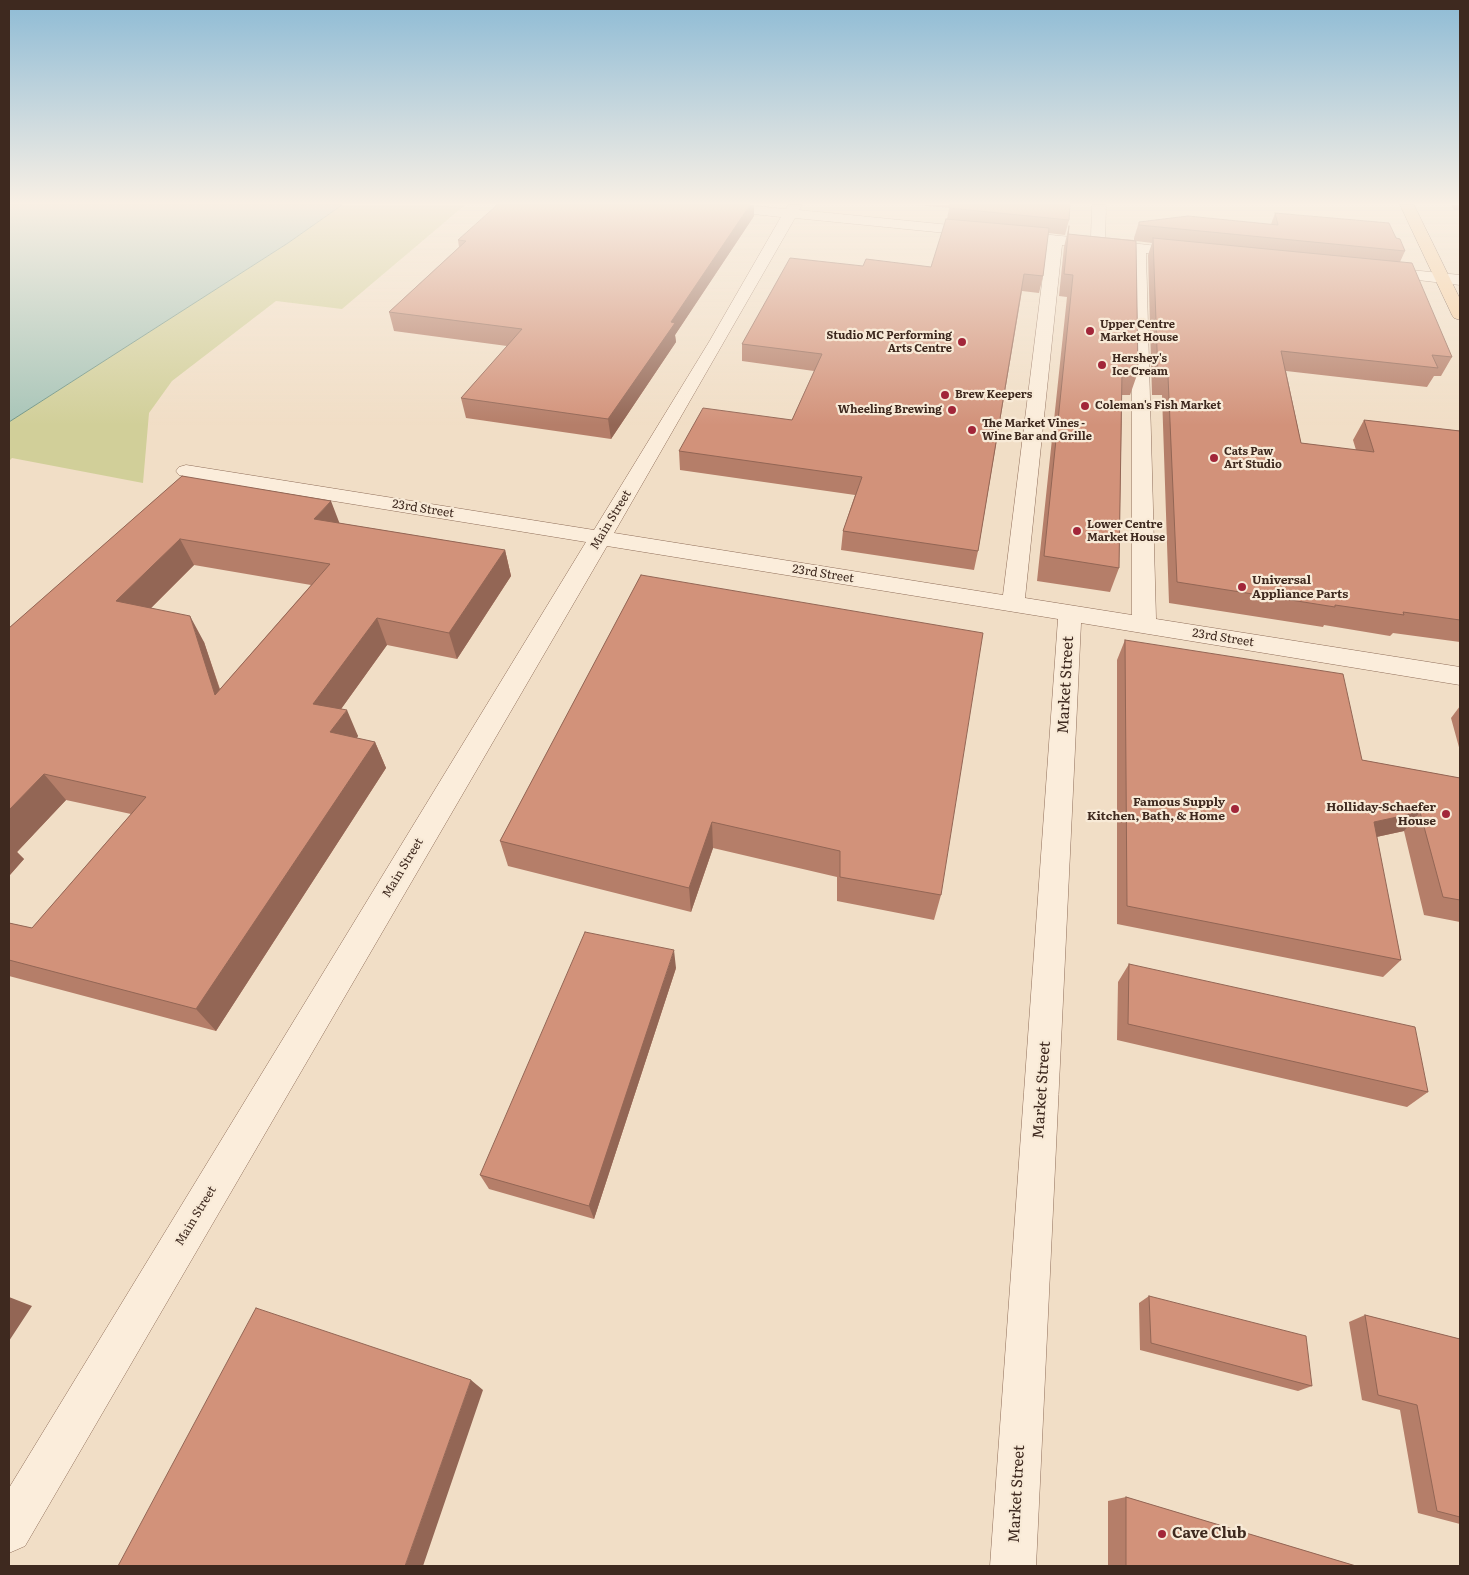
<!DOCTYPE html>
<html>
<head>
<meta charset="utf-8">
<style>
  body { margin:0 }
  #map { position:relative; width:1469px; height:1575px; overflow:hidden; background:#f1dec6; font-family:Literata,serif }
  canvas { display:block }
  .frame { position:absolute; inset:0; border:10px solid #3e291f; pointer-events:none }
</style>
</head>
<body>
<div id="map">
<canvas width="1469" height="1575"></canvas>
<div class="frame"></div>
</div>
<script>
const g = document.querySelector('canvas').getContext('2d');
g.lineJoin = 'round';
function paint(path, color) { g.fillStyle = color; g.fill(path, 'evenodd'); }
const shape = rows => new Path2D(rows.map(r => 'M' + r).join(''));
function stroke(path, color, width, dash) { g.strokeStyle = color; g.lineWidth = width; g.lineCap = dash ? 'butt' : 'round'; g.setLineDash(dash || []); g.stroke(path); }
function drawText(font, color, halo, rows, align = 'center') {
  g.font = font + ' Literata,serif'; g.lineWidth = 4.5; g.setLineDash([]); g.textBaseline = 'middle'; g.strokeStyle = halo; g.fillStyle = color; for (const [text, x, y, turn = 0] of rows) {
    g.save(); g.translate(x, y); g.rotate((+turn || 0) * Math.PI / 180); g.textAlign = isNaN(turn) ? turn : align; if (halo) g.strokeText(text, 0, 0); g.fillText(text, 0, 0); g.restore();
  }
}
const green = shape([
  [342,205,465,205,342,309,276,301,172,381,149,413,143,483,12,458,9,461,9,422,288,243]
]);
const water = shape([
  [9,205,342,205,288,243,9,422,9,205]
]);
const minor = shape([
  [699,205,745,205,786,209,788,205,802,205,799,210,1091,239,1092,205,1106,205,1105,240,1192,250,1194,253,1187,257,1146,253,1156,619,1460,667,1460,685,1081,623,1036,1566,990,1566,1058,619,607,546,25,1546,9,1553,9,1488,586,542,186,477,179,475,176,471,179,467,186,465,594,530,709,342,781,217,706,209,699,205],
  [795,218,1047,243,1003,595,614,533,795,218],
  [1062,245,1132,252,1132,615,1025,598,1062,245],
  [1381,267,1460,275,1460,285,1376,275,1373,272,1376,269,1381,267]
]);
const major = shape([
  [1400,205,1414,205,1460,299,1460,320,1454,318,1452,315,1400,205]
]);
const wall = shape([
  [917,205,1070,205,1069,220,1065,235,1048,233,1043,276,1039,293,1022,291,978,551,974,570,841,550,843,531,855,495,680,470,679,451,792,420,814,371,742,361,742,344,863,266,931,267,947,219,949,208],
  [1451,205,1460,205,1460,210,1454,210],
  [1275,213,1396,238,1405,251,1400,262,1452,357,1441,376,1434,376,1427,387,1286,371,1301,443,1356,450,1353,440,1364,420,1460,431,1460,642,1393,633,1390,636,1324,625,1323,627,1169,603,1162,395,1152,395,1148,255,1152,243,1136,241,1138,372,1130,395,1122,395,1119,568,1110,592,1037,581,1067,297,1059,296,1064,247,1069,226,1068,234,1134,240,1134,238,1139,222,1271,224],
  [754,216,675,335,676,342,611,439,466,418,461,398,507,346,394,331,389,312,459,247,458,240],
  [182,476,339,523,505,550,511,576,457,659,387,645,341,709,358,736,357,738,375,742,386,768,216,1031,9,976,9,923,32,928,131,814,66,800,17,852,24,859,9,876,9,628],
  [194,565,311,585,220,689,204,642,151,608],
  [641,575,941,895,934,920,837,901,837,877,713,848,691,912,508,866,500,841],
  [1125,640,1362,760,1460,778,1460,922,1424,915,1404,831,1376,837,1401,960,1383,977,1117,924,1117,660],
  [1460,706,1460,751,1451,718],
  [1129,964,1428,1092,1407,1107,1117,1040,1118,982],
  [676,968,594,1219,489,1189,480,1175],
  [1149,1296,1312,1386,1298,1391,1140,1350,1139,1303],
  [1365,1315,1460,1339,1460,1524,1418,1513,1400,1410,1362,1400,1349,1322],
  [1126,1497,1356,1566,1108,1566,1108,1501]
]);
const shadedWall = shape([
  [750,205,754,205,754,216,675,335,676,342,611,439,608,419,671,322],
  [331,501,341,527,314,519],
  [180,539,194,565,132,627,116,601],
  [505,550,511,576,457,659,449,633],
  [190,616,204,642,230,721,215,695],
  [377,618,387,645,326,730,313,704],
  [347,710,358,736,342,758,330,732],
  [375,742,386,768,216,1031,196,1009],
  [44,774,66,800,17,852,24,859,9,876,9,810],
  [1420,812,1404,831,1358,841,1374,822],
  [712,822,713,848,691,912,689,888],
  [674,950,676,968,594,1219,589,1206],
  [9,1297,32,1306,9,1341],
  [471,1380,483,1390,423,1566,405,1566]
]);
const building = shape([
  [497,205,750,205,671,322,675,323,608,419,461,398,522,329,389,312,466,241,458,240,497,205],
  [950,205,1070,205,1069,220,949,208,950,205],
  [1275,213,1389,223,1396,238,1400,239,1405,251,1139,225,1139,222,1188,216,1278,225,1275,213],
  [946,219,1049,228,1043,276,1024,274,978,551,843,531,862,477,679,451,703,408,792,420,822,354,742,344,790,258,863,266,866,259,931,267,946,219],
  [1069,226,1068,234,1136,241,1138,372,1122,372,1119,568,1044,556,1073,275,1064,274,1069,226],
  [1153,238,1412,263,1452,357,1432,355,1438,368,1281,351,1301,443,1374,452,1364,420,1460,431,1460,620,1403,612,1404,615,1335,605,1335,607,1177,582,1168,376,1158,376,1153,238],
  [182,476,331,501,314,519,505,550,449,633,377,618,313,704,347,710,330,732,375,742,196,1009,9,960,9,923,32,928,146,797,44,774,9,810,9,628,182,476],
  [180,539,330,564,215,695,190,616,116,601,180,539],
  [641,575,983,633,941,895,840,877,840,851,712,822,689,888,500,841,641,575],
  [1125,640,1343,674,1362,760,1460,778,1460,900,1443,897,1420,812,1374,822,1401,960,1127,906,1125,640],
  [585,932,674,950,589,1206,480,1175,585,932],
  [1129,964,1415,1027,1428,1092,1128,1024,1129,964],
  [1149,1296,1306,1336,1312,1386,1151,1343,1149,1296],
  [256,1308,471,1380,405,1566,118,1566,256,1308],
  [1365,1315,1460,1339,1460,1517,1437,1511,1417,1405,1378,1395,1365,1315],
  [1126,1497,1356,1566,1126,1566,1126,1497]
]);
const markers = [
  [1090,331,5,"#a22639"],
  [962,342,5,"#a22639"],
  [1102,365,5,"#a22639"],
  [945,395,5,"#a22639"],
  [1085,406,5,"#a22639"],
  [952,410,5,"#a22639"],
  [972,430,5,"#a22639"],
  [1214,458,5,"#a22639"],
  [1077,531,5,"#a22639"],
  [1242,587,5,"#a22639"],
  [1235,809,5,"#a22639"],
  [1446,814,5,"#a22639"],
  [1162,1534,5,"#a22639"]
];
const farPoinames = [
  ["Upper Centre",1100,325],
  ["Market House",1100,338],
  ["Studio MC Performing",952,336,"right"],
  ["Arts Centre",952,349,"right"],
  ["Hershey's",1112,359],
  ["Ice Cream",1112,372],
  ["Brew Keepers",955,395],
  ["Coleman's Fish Market",1095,406],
  ["Wheeling Brewing",942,410,"right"],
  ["The Market Vines -",982,424],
  ["Wine Bar and Grille",982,437],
  ["Cats Paw",1224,452],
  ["Art Studio",1224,465],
  ["Lower Centre",1087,525],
  ["Market House",1087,538]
];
const streetNames = [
  ["23rd Street",423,509,9],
  ["Main Street",611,520,-59],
  ["23rd Street",823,574,9],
  ["23rd Street",1223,638,9],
  ["Main Street",403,868,-59],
  ["Main Street",196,1216,-59]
];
const poiNames = [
  ["Universal",1252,580,"left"],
  ["Appliance Parts",1252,594,"left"],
  ["Famous Supply",1225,802],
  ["Kitchen, Bath, & Home",1225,816],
  ["Holliday-Schaefer",1436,807],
  ["House",1436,821]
];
const nearStreetnames = [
  ["Market Street",1066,685,-87],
  ["Market Street",1042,1090,-86],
  ["Market Street",1017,1494,-87]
];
const nearPoinames = [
  ["Cave Club",1172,1534]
];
paint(green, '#d1cf99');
paint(water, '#a8c5b8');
stroke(water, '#6e9485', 1);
stroke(minor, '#8f6e5a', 1);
stroke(major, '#5c3d2e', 1);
paint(minor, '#fbeddb');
paint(major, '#f6cd9d');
paint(wall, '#b57e69');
paint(shadedWall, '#936655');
paint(building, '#d2927a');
stroke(building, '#936655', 1);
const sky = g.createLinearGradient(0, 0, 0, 425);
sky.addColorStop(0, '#8ebbd5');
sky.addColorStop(0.48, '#f9f0e5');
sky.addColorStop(1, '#f9f0e500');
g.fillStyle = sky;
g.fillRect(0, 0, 1469, 425);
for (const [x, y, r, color] of markers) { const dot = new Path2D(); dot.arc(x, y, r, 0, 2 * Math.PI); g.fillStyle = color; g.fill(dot); stroke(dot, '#f8ead7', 2); }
drawText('bold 11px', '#3e291f', '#f8ead7', farPoinames, 'left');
drawText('12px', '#3e291f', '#f8ead7', streetNames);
drawText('bold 12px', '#3e291f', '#f8ead7', poiNames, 'right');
drawText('15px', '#3e291f', '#f8ead7', nearStreetnames);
drawText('bold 15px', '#3e291f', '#f8ead7', nearPoinames, 'left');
</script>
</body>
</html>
